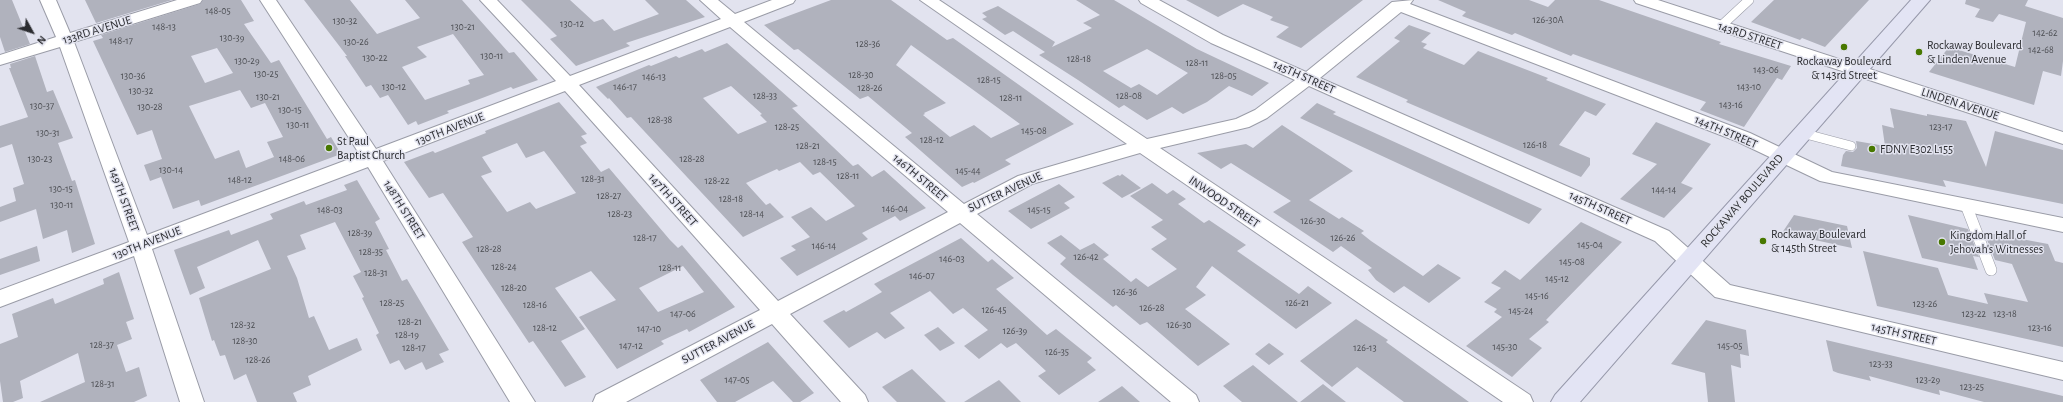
<!DOCTYPE html>
<html>
<head>
<meta charset="utf-8">
<style>
  body { margin:0 }
  #map { position:relative; width:2063px; height:402px; overflow:hidden; background:#e2e3ef; font-family:"Alegreya Sans",sans-serif }
  canvas { display:block }
  .north { position:absolute; left:12px; top:12px; width:40px; height:40px; -webkit-text-stroke:3px #e2e3ef; paint-order:stroke; rotate:130deg; font-size:11px; font-weight:700; line-height:16px; text-align:center; color:#2b2c30 }
  .north::after { content:''; display:block; margin:auto; width:14px; height:18px; background:#2b2c30; clip-path:polygon(50% 0,100% 100%,50% 72%,0 100%) }
</style>
</head>
<body>
<div id="map">
<canvas width="2063" height="402"></canvas>
<div class="north">N</div>
</div>
<script>
const g = document.querySelector('canvas').getContext('2d');
g.lineJoin = 'round';
function paint(path, color) { g.fillStyle = color; g.fill(path, 'evenodd'); }
const shape = rows => new Path2D(rows.map(r => 'M' + r).join(''));
function stroke(path, color, width, dash) { g.strokeStyle = color; g.lineWidth = width; g.lineCap = dash ? 'butt' : 'round'; g.setLineDash(dash || []); g.stroke(path); }
function drawText(font, color, halo, rows, align = 'center') {
  g.font = font + ' "Alegreya Sans",sans-serif'; g.lineWidth = 3; g.setLineDash([]); g.textBaseline = 'middle'; g.strokeStyle = halo; g.fillStyle = color; for (const [text, x, y, turn = 0] of rows) {
    g.save(); g.translate(x, y); g.rotate((+turn || 0) * Math.PI / 180); g.textAlign = isNaN(turn) ? turn : align; if (halo) g.strokeText(text, 0, 0); g.fillText(text, 0, 0); g.restore();
  }
}
const building = shape([
  [0,0,12,0,30,44,5,52,0,37],
  [85,0,172,0,96,23],
  [203,0,241,0,254,21,244,24,271,63,279,60,327,139,331,137,341,154,201,206,199,200,173,209,161,177,150,181,144,165,162,159,152,130,137,135,93,41,103,38,101,35,200,4],
  [217,48,233,73,205,83,191,56],
  [240,90,251,108,265,103,283,137,267,142,274,157,246,168,239,150,215,159,189,106],
  [304,0,350,0,377,34,420,18,405,0,462,0,509,53,514,52,538,80,513,89,511,87,477,100,447,111,449,113,418,125,416,121,408,125,388,95,380,98,371,85,366,87,345,56,347,56],
  [453,34,484,75,468,80,470,84,425,100,402,67,427,57,417,47],
  [521,0,570,0,594,22,603,19,614,31,659,14,645,0,686,0,705,17,626,43,630,46,576,66,550,39,557,36],
  [831,0,891,0,947,40,953,38,1074,124,1005,160,1011,164,974,183,973,182,962,187,905,137,912,133,881,107,868,96,860,99,798,49,794,50,764,25],
  [911,45,972,89,1020,124,991,138,974,125,950,137,923,115,925,114,924,113,946,103,896,65],
  [1076,0,1114,0,1197,49,1269,83,1252,96,1229,86,1207,102,1183,114,1172,107,1147,120,1124,105,1119,108,1078,80,1039,55,1045,52,1013,31,1005,35,982,19,987,17,982,13,998,6,1055,42,1052,47,1092,28,1083,23,1100,15],
  [1147,49,1188,73,1157,95,1139,84,1131,88,1103,71],
  [1186,0,1363,0,1301,48,1276,37,1289,27,1270,20,1273,17,1243,4,1218,17],
  [1438,0,1529,0,1548,7,1555,0,1599,0,1721,42,1719,44,1791,66,1782,80,1777,78,1744,127,1700,110,1706,102,1573,54,1571,56,1515,33,1512,35,1462,16,1466,12],
  [1774,0,1869,0,1825,47,1802,38,1800,40,1751,22],
  [1966,0,2028,0,2025,6,2063,18,2063,61,2061,76,2043,71,2034,105,1929,72,1949,47,2015,67,2026,22,1999,14,1993,22,1975,17,1980,9,1965,4],
  [1409,25,1431,33,1421,42,1427,44,1423,48,1464,65,1478,51,1548,78,1546,80,1606,104,1596,116,1585,111,1559,145,1590,158,1590,165,1581,177,1406,102,1408,100,1356,77,1400,41,1394,38],
  [727,43,798,106,792,108,853,166,858,164,872,177,884,170,926,208,900,221,895,216,862,233,868,239,797,276,780,258,796,250,791,246,810,237,791,217,811,207,826,221,855,206,820,172,813,175,800,162,779,171,777,169,746,183,766,205,770,203,784,217,743,237,631,117,627,118,609,98,608,99,596,87,649,65,651,66,676,56,679,58,702,49,705,52],
  [731,86,762,114,760,115,767,122,738,134,703,98],
  [35,56,47,92,53,90,73,138,58,143,72,181,75,180,95,244,72,253,67,230,43,239,36,209,0,222,0,207,16,201,13,188,24,184,12,144,0,148,0,126,28,117,9,68,11,68,10,64],
  [559,102,587,134,581,136,587,143,580,146,601,172,609,168,670,240,678,248,682,245,735,307,689,332,687,329,661,341,664,344,617,369,579,317,616,300,591,271,555,288,585,329,561,341,586,377,565,387,533,341,529,343,462,242,473,237,443,193,429,198,404,162,433,151,435,153,486,133,485,131],
  [517,143,526,158,544,151,576,193,536,209,530,202,507,212,481,176,492,172,482,157],
  [683,266,704,292,658,312,639,288],
  [1317,103,1336,112,1333,114,1542,209,1529,224,1300,118],
  [1890,108,1927,116,1927,114,1966,121,1986,167,1995,131,2063,150,2063,204,1943,180,1946,187,1841,166,1843,155,1846,151,1853,152,1857,148,1856,141,1885,146,1882,125,1894,128],
  [1656,122,1711,144,1681,183,1693,188,1664,218,1620,199,1657,164,1632,154],
  [1282,125,1353,171,1309,200,1339,219,1342,217,1364,231,1361,233,1371,241,1423,276,1438,264,1461,278,1429,303,1404,286,1394,293,1376,280,1368,270,1372,268,1341,246,1333,252,1273,212,1291,201,1231,163,1221,169,1197,153,1246,144,1253,148],
  [1122,174,1141,188,1122,198,1102,183,1118,175,1120,176],
  [357,180,380,219,375,222,389,249,386,250,402,281,407,279,449,350,439,354,444,362,426,370,422,362,405,370,399,360,390,364,376,335,379,333,362,298,364,297,353,276,361,272,335,222,300,235,306,249,287,256,297,278,309,318,314,316,329,350,357,338,362,350,308,376,311,385,293,393,297,402,257,402,246,374,234,380,225,355,220,356,214,340,212,341,199,298,271,269,258,240,197,267,205,288,190,295,174,250,229,230,231,235,273,219,270,214,304,201,306,205,347,190,344,185],
  [1152,183,1167,194,1173,190,1186,199,1178,204,1204,223,1209,220,1246,245,1237,251,1299,294,1308,286,1332,303,1296,329,1212,266,1196,287,1206,295,1185,309,1230,344,1198,366,1147,322,1140,325,1116,305,1113,307,1073,275,1060,264,1066,258,1047,243,1061,235,1080,250,1094,243,1109,255,1103,259,1131,282,1136,278,1148,287,1177,269,1151,249,1167,239,1151,227,1163,220,1130,196],
  [1059,184,1075,197,1064,203,1070,208,1031,229,1008,211],
  [1794,215,1847,226,1852,248,1782,233],
  [1908,215,1968,229,1979,257,1973,256,1978,270,1922,258],
  [1581,222,1622,242,1546,320,1549,322,1529,339,1542,348,1512,377,1466,346,1502,317,1494,312,1497,309,1484,302,1501,288,1491,283,1505,270,1520,280],
  [1984,232,2048,244,2055,261,2063,263,2063,347,1877,306,1863,251,1938,268,1948,295,1988,304,1984,293,2028,302,2012,264,1995,260],
  [961,238,988,262,992,259,1014,278,996,289,1047,335,1056,329,1067,338,1092,358,1087,362,1096,370,1059,395,1038,376,1046,371,1016,343,1007,348,1001,343,979,359,964,346,988,330,963,308,953,314,930,291,890,313,905,328,885,339,877,332,849,348,823,321,844,310,846,312,882,292,874,284],
  [37,246,40,261,0,275,0,259],
  [119,272,134,319,126,322,132,339,117,345,126,372,139,367,147,396,134,402,40,402,85,382,78,353,20,381,23,398,13,402,3,402,0,381,0,344,18,337,12,314,53,298,55,304,104,284,103,279],
  [1356,319,1388,340,1386,342,1469,402,1404,402,1357,367,1332,387,1300,361],
  [1706,320,1746,330,1749,356,1740,354,1741,368,1731,365,1735,402,1708,402,1705,373,1671,364],
  [938,327,955,343,940,351,924,335],
  [1826,340,2063,396,2063,402,1984,402,1939,390,1940,395,1869,376,1871,381,1838,373,1833,371],
  [768,342,814,393,800,402,793,402,773,381,735,402,717,402,700,380],
  [1269,343,1284,354,1269,365,1255,354],
  [1253,365,1298,402,1242,402,1223,386],
  [912,369,946,402,897,402,882,387],
  [999,380,1021,402,964,402],
  [1323,384,1346,402,1300,402],
  [1122,386,1140,402,1098,402]
]);
const laneFar1 = shape([
  [1721,26,1749,0],
  [1802,133,1851,146]
]);
const lane = shape([
  [1966,205,1991,270]
]);
const street = shape([
  [40,0,56,0,70,33,177,0,202,0,200,3,74,42,147,235,360,155,260,0,276,0,376,149,556,81,480,0,497,0,570,76,721,19,700,0,718,0,735,14,772,0,795,0,793,3,744,22,964,204,1018,176,1127,144,920,0,939,0,1147,139,1236,119,1255,110,1295,80,1211,43,1141,3,1139,0,1159,0,1223,35,1306,72,1392,2,1413,0,1410,4,1750,133,1832,172,2063,218,2063,232,1820,181,1736,141,1401,12,1320,78,1669,231,1730,285,2063,362,2063,380,1715,297,1655,241,1309,86,1267,118,1249,127,1160,148,1530,395,1533,402,1503,402,1140,153,1032,184,977,214,1196,395,1199,402,1171,402,960,223,790,314,865,395,868,402,841,402,772,324,626,402,593,402,596,395,760,310,565,91,383,161,535,402,510,402,368,167,152,249,204,402,180,402,134,256,0,307,0,290,129,242,60,47,0,65,0,55,56,37,40,0],
  [730,27,948,212,778,301,579,85,730,27],
  [1634,0,1658,0,2063,132,2063,144,1636,3,1634,0]
]);
const primary = shape([
  [1911,0,1930,0,1580,402,1551,402,1555,395,1911,0]
]);
const markers = [
  [1844,47,4,"#487800"],
  [1919,52,4,"#487800"],
  [329,148,4,"#487800"],
  [1872,149,4,"#487800"],
  [1763,241,4,"#487800"],
  [1942,242,4,"#487800"]
];
const numberNames = [
  ["148-05",218,11],
  ["126-30A",1548,20],
  ["130-32",345,21],
  ["130-12",572,24],
  ["148-13",164,27],
  ["130-21",463,27],
  ["142-62",2045,33],
  ["130-39",232,38],
  ["148-17",121,41],
  ["130-26",356,42],
  ["128-36",868,44],
  ["142-68",2041,50],
  ["130-11",492,56],
  ["130-22",375,58],
  ["128-18",1079,59],
  ["130-29",247,61],
  ["128-11",1197,63],
  ["143-06",1766,70],
  ["130-25",266,74],
  ["128-30",861,75],
  ["130-36",133,76],
  ["128-05",1224,76],
  ["146-13",654,77],
  ["128-15",989,80],
  ["130-12",394,87],
  ["146-17",625,87],
  ["143-10",1749,87],
  ["128-26",870,88],
  ["130-32",141,91],
  ["128-33",765,96],
  ["128-08",1129,96],
  ["130-21",268,97],
  ["128-11",1011,98],
  ["143-16",1731,105],
  ["130-37",42,106],
  ["130-28",150,107],
  ["130-15",290,110],
  ["128-38",660,120],
  ["130-11",298,125],
  ["128-25",787,127],
  ["123-17",1941,127],
  ["145-08",1034,131],
  ["130-31",48,133],
  ["128-12",932,140],
  ["126-18",1535,145],
  ["128-21",808,146],
  ["130-23",40,159],
  ["148-06",292,159],
  ["128-28",692,159],
  ["128-15",825,162],
  ["130-14",171,170],
  ["145-44",968,171],
  ["128-11",848,176],
  ["128-31",593,179],
  ["148-12",240,180],
  ["128-22",717,181],
  ["130-15",61,189],
  ["144-14",1664,190],
  ["128-27",609,196],
  ["128-18",731,199],
  ["130-11",62,205],
  ["146-04",895,209],
  ["148-03",330,210],
  ["145-15",1039,210],
  ["128-23",620,214],
  ["128-14",752,214],
  ["126-30",1313,221],
  ["128-39",360,233],
  ["128-17",645,238],
  ["126-26",1343,238],
  ["145-04",1590,245],
  ["146-14",824,246],
  ["128-28",489,249],
  ["128-35",371,252],
  ["126-42",1086,257],
  ["146-03",952,259],
  ["145-08",1572,262],
  ["128-24",504,267],
  ["128-11",670,268],
  ["128-31",376,273],
  ["146-07",922,276],
  ["145-12",1557,279],
  ["128-20",514,288],
  ["126-36",1125,292],
  ["145-16",1537,296],
  ["128-25",392,303],
  ["126-21",1297,303],
  ["123-26",1925,304],
  ["128-16",535,305],
  ["126-28",1152,308],
  ["126-45",994,310],
  ["145-24",1521,311],
  ["147-06",683,314],
  ["123-22",1974,314],
  ["123-18",2005,314],
  ["128-21",410,322],
  ["128-32",243,325],
  ["126-30",1179,325],
  ["128-12",545,328],
  ["123-16",2040,328],
  ["147-10",649,329],
  ["126-39",1015,331],
  ["128-19",407,335],
  ["128-30",245,341],
  ["128-37",102,345],
  ["147-12",631,346],
  ["145-05",1730,346],
  ["145-30",1505,347],
  ["128-17",414,348],
  ["126-13",1365,348],
  ["126-35",1057,352],
  ["128-26",258,360],
  ["123-33",1881,364],
  ["147-05",737,380],
  ["123-29",1928,380],
  ["128-31",103,384],
  ["123-25",1972,387]
];
const streetNames = [
  ["133RD AVENUE",97,30,-17],
  ["143RD STREET",1750,36,18],
  ["145TH STREET",1304,77,24],
  ["LINDEN AVENUE",1960,104,18],
  ["130TH AVENUE",450,129,-21],
  ["144TH STREET",1726,132,23],
  ["146TH STREET",920,178,40],
  ["SUTTER AVENUE",1005,192,-25],
  ["149TH STREET",124,200,70],
  ["147TH STREET",673,200,48],
  ["ROCKAWAY BOULEVARD",1742,201,-49],
  ["INWOOD STREET",1224,202,34],
  ["145TH STREET",1600,208,24],
  ["148TH STREET",404,210,58],
  ["130TH AVENUE",147,243,-21],
  ["145TH STREET",1904,334,13],
  ["SUTTER AVENUE",718,342,-28]
];
const poiNames = [
  ["Rockaway Boulevard",1927,45],
  ["& Linden Avenue",1927,59],
  ["Rockaway Boulevard",1844,61,"center"],
  ["& 143rd Street",1844,75,"center"],
  ["St Paul",337,141],
  ["Baptist Church",337,155],
  ["FDNY E302 L155",1880,149],
  ["Rockaway Boulevard",1771,234],
  ["& 145th Street",1771,248],
  ["Kingdom Hall of",1950,235],
  ["Jehovah's Witnesses",1950,249]
];
paint(building, '#b0b2bd');
stroke(laneFar1, '#9a9ca7', 10);
stroke(lane, '#9a9ca7', 12);
stroke(street, '#9a9ca7', 2);
stroke(primary, '#9698aa', 2);
stroke(laneFar1, '#fff', 9);
stroke(lane, '#fff', 11);
paint(street, '#fff');
paint(primary, '#e3e4f4');
for (const [x, y, r, color] of markers) { const dot = new Path2D(); dot.arc(x, y, r, 0, 2 * Math.PI); g.fillStyle = color; g.fill(dot); stroke(dot, '#e2e3ef', 1.5); }
drawText('10px', '#4c4e53', null, numberNames);
drawText('12px', '#2b2c30', '#e2e3ef', streetNames);
drawText('12px', '#2b2c30', '#e2e3ef', poiNames, 'left');
</script>
</body>
</html>
